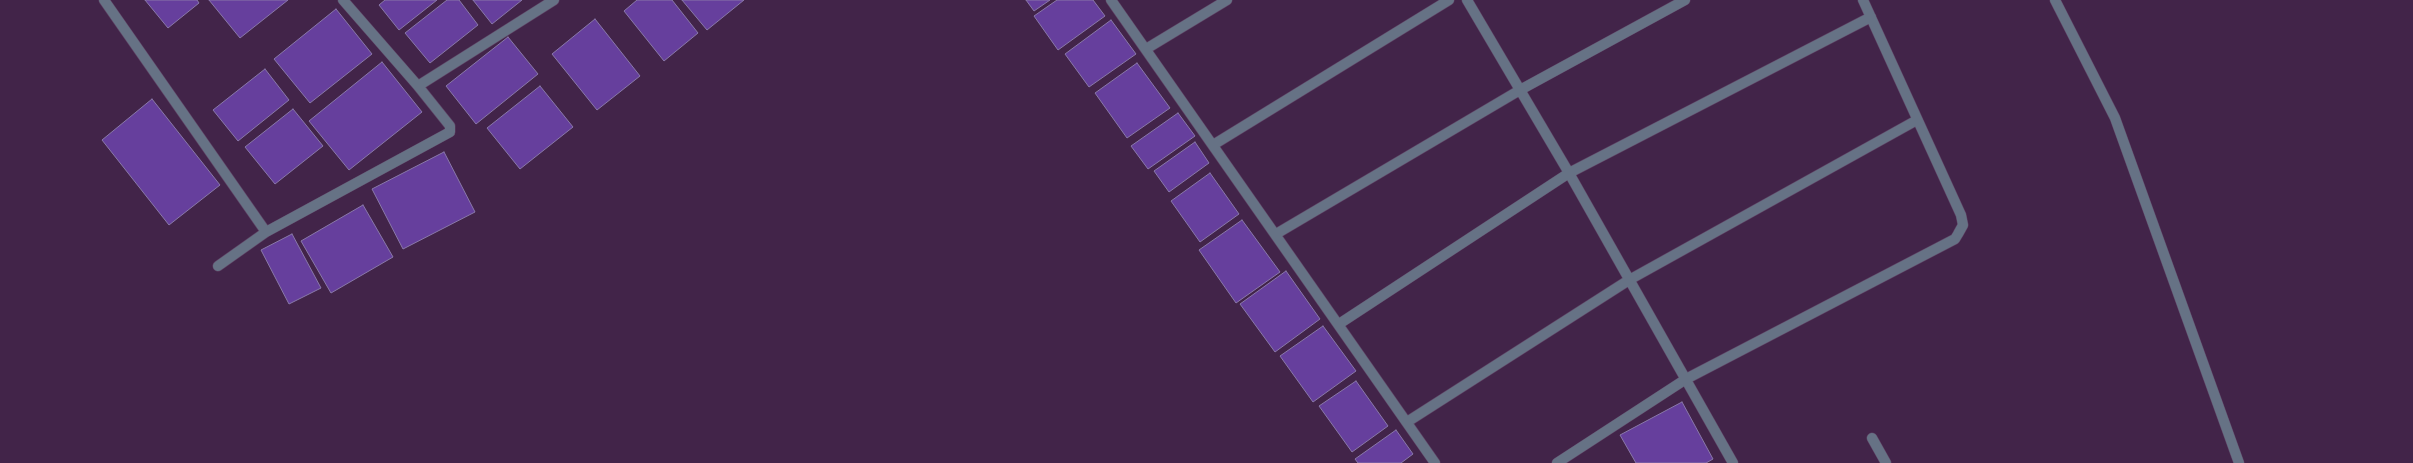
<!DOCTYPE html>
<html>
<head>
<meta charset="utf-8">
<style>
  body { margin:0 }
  canvas { display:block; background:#422449 }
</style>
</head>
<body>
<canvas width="2413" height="463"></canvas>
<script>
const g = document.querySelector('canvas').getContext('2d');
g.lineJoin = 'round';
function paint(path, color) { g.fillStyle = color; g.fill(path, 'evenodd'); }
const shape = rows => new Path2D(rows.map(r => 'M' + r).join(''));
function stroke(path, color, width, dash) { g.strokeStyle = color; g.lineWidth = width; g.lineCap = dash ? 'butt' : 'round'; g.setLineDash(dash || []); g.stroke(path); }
const building = shape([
  [145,0,197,0,199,3,168,28,145,0],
  [209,0,288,0,240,38,209,0],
  [385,0,437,0,399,30,379,5,385,0],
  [447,0,459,0,478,25,430,63,405,33,447,0],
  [473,0,522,0,492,24,473,0],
  [637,0,672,0,698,33,664,61,624,11,637,0],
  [682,0,744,0,707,30,682,0],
  [1026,0,1050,0,1034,11,1026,0],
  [1057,0,1093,0,1105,16,1058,50,1034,16,1057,0],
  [336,9,372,54,310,103,274,59,336,9],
  [595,19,640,76,597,110,552,54,595,19],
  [1111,20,1136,54,1089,87,1065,54,1111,20],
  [508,37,538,74,476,124,446,86,508,37],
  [382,62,422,112,349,170,309,121,382,62],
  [1137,63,1170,108,1127,138,1095,93,1137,63],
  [265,69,289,100,238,141,213,110,265,69],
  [540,86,573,127,520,169,487,128,540,86],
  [152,99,220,185,169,225,102,140,152,99],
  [293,109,323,146,275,184,245,147,293,109],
  [1178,113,1195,136,1148,169,1131,146,1178,113],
  [1195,142,1209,163,1169,192,1154,171,1195,142],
  [444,152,475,212,403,249,372,189,444,152],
  [1210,173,1239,214,1200,242,1171,201,1210,173],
  [363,205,393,257,331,293,301,241,363,205],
  [1242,220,1280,272,1236,303,1199,250,1242,220],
  [292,234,321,288,289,304,261,250,292,234],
  [1286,271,1320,319,1275,352,1240,304,1286,271],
  [1323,326,1356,371,1313,402,1280,356,1323,326],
  [1356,381,1388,426,1352,452,1319,406,1356,381],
  [1682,402,1713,459,1706,463,1636,463,1620,435,1682,402],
  [1396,430,1413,454,1401,463,1358,463,1355,459,1396,430]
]);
const lane = shape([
  [1872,438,1886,463]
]);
const street = shape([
  [104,0,266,232],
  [1111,0,1435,463],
  [1467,0,1569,173,1733,463],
  [2055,0,2115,118,2239,463],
  [1146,49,1227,0],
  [418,86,554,0],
  [1213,145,1449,0],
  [1276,234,1520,90,1685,0],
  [218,266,266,232,450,132,450,126,418,86,343,0],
  [1339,324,1569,173,1871,17],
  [1407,422,1629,280,1917,120],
  [1557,463,1686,379,1955,239,1958,234,1963,225,1961,215,1863,0]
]);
paint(building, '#663f9d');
stroke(building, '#8978a9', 1);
stroke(lane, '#5f4365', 11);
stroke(street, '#5f4365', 11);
stroke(lane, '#667285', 10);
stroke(street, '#667285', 10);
</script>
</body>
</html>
